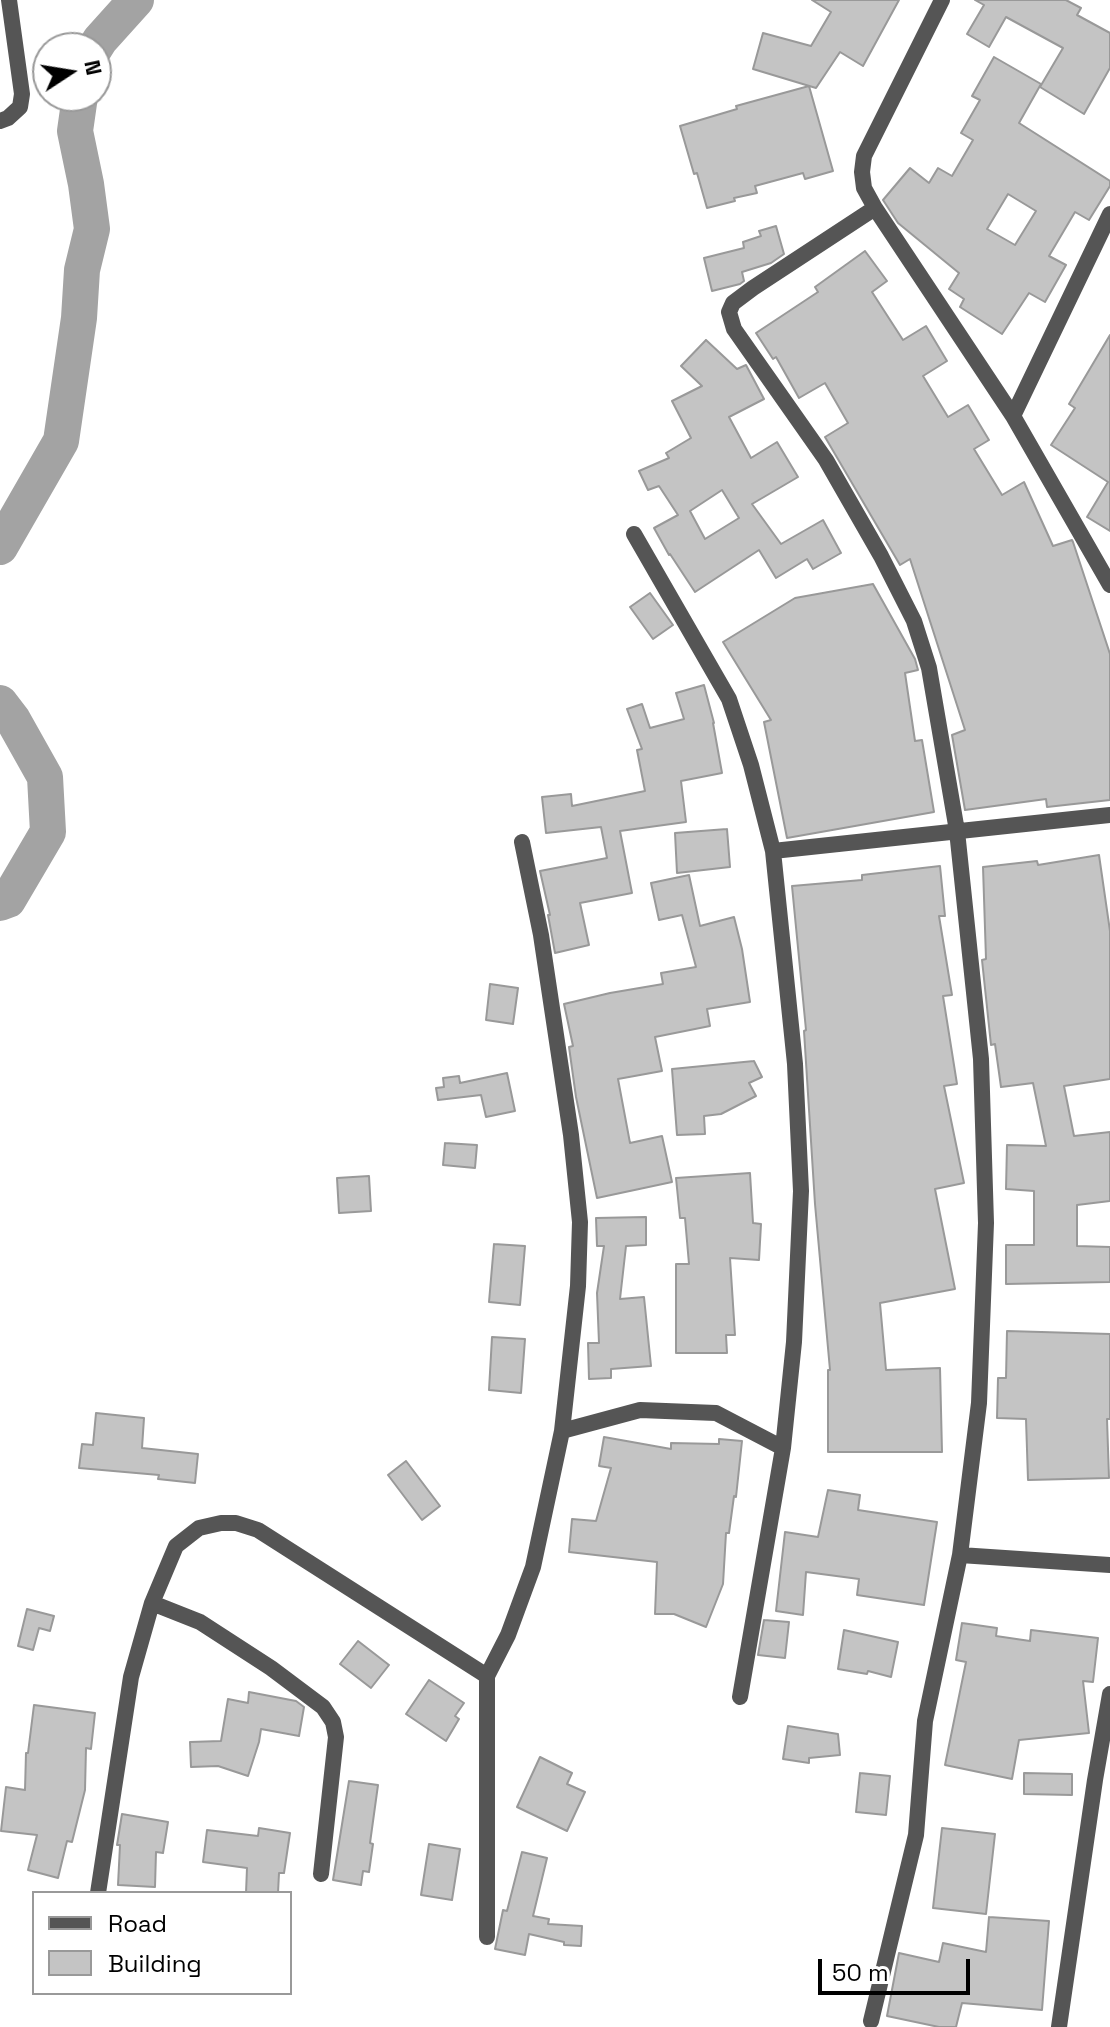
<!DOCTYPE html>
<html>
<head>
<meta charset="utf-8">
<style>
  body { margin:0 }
  #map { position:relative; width:1110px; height:2027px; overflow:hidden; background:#fff; font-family:"Space Grotesk",sans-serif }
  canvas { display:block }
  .legend { position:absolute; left:32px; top:1891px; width:260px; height:104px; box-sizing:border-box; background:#fff; border:2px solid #999; margin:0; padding:10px 14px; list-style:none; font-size:24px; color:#000 }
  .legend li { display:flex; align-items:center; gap:16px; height:40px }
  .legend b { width:40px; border:2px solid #999 }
  .north { position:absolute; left:32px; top:32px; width:80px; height:80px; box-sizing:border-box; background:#fff; border:2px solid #999; border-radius:50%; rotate:78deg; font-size:22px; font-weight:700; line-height:32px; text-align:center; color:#000 }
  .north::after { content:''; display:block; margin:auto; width:28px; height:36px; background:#000; clip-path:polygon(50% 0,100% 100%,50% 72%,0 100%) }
  .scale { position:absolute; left:818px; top:1959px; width:152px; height:36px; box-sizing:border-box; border:4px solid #000; border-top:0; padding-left:10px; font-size:24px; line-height:28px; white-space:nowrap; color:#000; -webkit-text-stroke:6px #fff; paint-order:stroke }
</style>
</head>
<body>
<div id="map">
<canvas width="1110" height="2027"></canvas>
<ul class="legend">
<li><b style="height:10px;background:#555"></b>Road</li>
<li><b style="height:22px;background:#c4c4c4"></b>Building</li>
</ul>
<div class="north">N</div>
<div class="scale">50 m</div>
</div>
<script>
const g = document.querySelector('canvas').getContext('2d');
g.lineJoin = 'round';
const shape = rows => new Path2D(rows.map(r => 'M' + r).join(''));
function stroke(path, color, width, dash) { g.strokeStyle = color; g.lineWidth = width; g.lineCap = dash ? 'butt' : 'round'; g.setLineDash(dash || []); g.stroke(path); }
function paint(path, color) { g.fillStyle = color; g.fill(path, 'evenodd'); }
const river = shape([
  [95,48,100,40,136,0],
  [0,547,61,441,79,318,82,270,92,229,86,184,75,131,80,96],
  [0,703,13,720,45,777,48,832,8,900,0,903]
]);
const building = shape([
  [812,0,899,0,863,66,840,52,816,88,753,69,763,33,811,46,831,12,812,0],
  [975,0,1066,0,1081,8,1077,15,1110,33,1110,68,1084,114,1040,87,1063,48,1006,17,989,47,967,34,984,5,975,0],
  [994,57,1041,84,1019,123,1110,181,1110,186,1089,220,1075,212,1049,256,1066,265,1045,302,1029,293,1002,334,960,307,964,299,949,289,959,273,898,223,883,200,910,168,929,183,938,168,952,176,973,140,961,133,980,100,972,96,994,57],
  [1008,194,1036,211,1015,245,987,229,1008,194],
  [809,86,833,171,805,179,803,173,755,186,757,193,734,198,735,201,707,208,697,173,694,174,680,126,737,109,736,106,809,86],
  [776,226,784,254,771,263,742,272,744,281,740,284,712,291,704,258,744,248,743,242,761,236,759,231,776,226],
  [865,251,887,281,872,292,903,340,926,326,947,361,923,376,948,417,968,405,989,440,974,449,1002,495,1024,482,1053,546,1072,540,1073,542,1110,654,1110,800,1047,807,1046,799,965,810,952,735,965,730,910,559,900,565,825,437,848,423,825,383,799,398,776,357,773,359,756,333,818,292,815,287,865,251],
  [1110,335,1110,531,1087,517,1108,482,1051,445,1075,408,1069,404,1110,335],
  [706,340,737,369,746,365,764,399,729,417,751,458,777,442,798,477,752,504,781,544,823,520,841,553,813,569,807,559,776,578,759,550,695,592,670,554,669,555,654,528,678,515,659,486,648,490,639,471,669,458,666,453,691,438,672,401,702,386,681,366,706,340],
  [722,490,739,518,705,539,690,511,722,490],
  [873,584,915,659,918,670,905,673,915,741,922,740,934,812,787,838,764,722,771,720,723,642,795,598,873,584],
  [650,593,673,625,653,639,630,607,650,593],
  [704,685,714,723,713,723,722,773,681,781,686,822,620,831,632,893,580,903,589,945,555,953,548,915,550,915,540,871,607,858,601,827,546,833,542,797,571,794,572,806,645,791,637,750,642,749,627,709,642,704,650,728,684,719,676,693,704,685],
  [727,829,730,867,677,873,675,833,727,829],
  [1099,855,1110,931,1110,1079,1064,1086,1074,1136,1110,1132,1110,1201,1077,1205,1077,1246,1110,1247,1110,1282,1006,1284,1006,1245,1034,1245,1034,1191,1006,1189,1007,1145,1046,1146,1033,1083,1001,1087,995,1044,991,1045,982,960,986,959,983,867,1037,861,1038,865,1099,855],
  [940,866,945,916,939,916,952,995,943,996,957,1084,944,1086,964,1183,935,1189,955,1289,880,1303,886,1370,940,1368,942,1452,828,1452,828,1370,830,1370,815,1204,804,1031,806,1030,792,886,862,880,862,875,940,866],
  [689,875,700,926,734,917,742,949,750,1002,707,1009,710,1026,655,1037,662,1071,618,1079,630,1143,662,1136,672,1182,597,1198,576,1097,569,1047,573,1046,564,1004,610,993,663,984,661,973,696,967,682,915,659,920,651,883,689,875],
  [490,984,518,988,513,1024,486,1020,490,984],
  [754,1061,762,1077,749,1083,756,1096,721,1114,704,1116,705,1134,677,1135,672,1069,754,1061],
  [507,1073,515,1111,486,1117,481,1095,438,1100,436,1088,444,1087,443,1078,459,1076,460,1083,507,1073],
  [445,1143,477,1145,475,1168,443,1165,445,1143],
  [750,1173,753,1223,761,1224,759,1260,730,1258,735,1335,726,1335,727,1353,676,1353,676,1264,689,1264,685,1218,680,1218,676,1178,750,1173],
  [369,1176,371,1211,339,1213,337,1178,369,1176],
  [646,1217,646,1245,626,1246,620,1299,644,1297,651,1366,611,1369,611,1378,589,1379,588,1343,599,1343,597,1293,604,1246,597,1246,596,1218,646,1217],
  [494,1244,525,1246,520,1305,489,1302,494,1244],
  [1007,1331,1110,1334,1110,1419,1107,1419,1109,1478,1028,1480,1026,1419,997,1418,998,1378,1006,1378,1007,1331],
  [492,1337,525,1339,521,1393,489,1390,492,1337],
  [96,1413,144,1418,142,1448,198,1454,195,1483,158,1479,159,1475,79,1468,82,1444,93,1445,96,1413],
  [604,1437,671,1449,671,1443,719,1444,719,1439,742,1441,736,1497,734,1496,729,1533,726,1533,723,1584,706,1627,674,1614,655,1614,657,1562,569,1552,572,1519,596,1521,611,1468,599,1466,604,1437],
  [406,1461,440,1506,422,1520,388,1475,406,1461],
  [828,1490,860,1495,858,1510,937,1522,924,1605,857,1595,859,1579,806,1572,803,1615,776,1611,785,1532,818,1537,828,1490],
  [27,1609,54,1616,50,1631,39,1628,33,1650,18,1646,27,1609],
  [764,1620,789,1622,785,1658,758,1655,764,1620],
  [962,1623,997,1628,996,1636,1030,1641,1031,1630,1098,1638,1093,1682,1083,1681,1089,1733,1019,1740,1012,1779,945,1765,966,1662,956,1660,962,1623],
  [844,1630,898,1642,891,1677,868,1671,867,1674,838,1669,844,1630],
  [358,1641,389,1665,371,1688,340,1664,358,1641],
  [429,1680,464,1703,455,1716,459,1719,446,1741,406,1714,429,1680],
  [249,1692,296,1701,304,1707,299,1736,261,1729,259,1742,248,1776,218,1766,191,1767,190,1742,221,1741,228,1699,248,1703,249,1692],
  [34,1705,95,1713,91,1749,86,1748,85,1790,72,1842,67,1841,58,1878,28,1870,37,1835,1,1831,6,1787,25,1790,26,1753,28,1753,34,1705],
  [788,1726,838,1734,840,1755,809,1758,809,1763,783,1759,788,1726],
  [540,1757,572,1773,567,1784,585,1792,567,1831,517,1807,540,1757],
  [860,1773,890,1776,886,1815,856,1812,860,1773],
  [1024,1773,1072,1774,1072,1795,1024,1794,1024,1773],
  [349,1781,378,1785,370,1843,373,1844,369,1872,363,1871,361,1885,333,1880,349,1781],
  [122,1814,168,1822,163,1853,156,1852,155,1887,118,1885,120,1845,117,1845,122,1814],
  [259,1828,290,1833,284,1873,279,1873,278,1893,246,1893,247,1868,203,1862,207,1830,258,1836,259,1828],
  [942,1828,995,1834,986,1914,933,1908,942,1828],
  [429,1844,460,1849,452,1900,421,1895,429,1844],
  [522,1852,547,1858,533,1916,549,1919,548,1924,582,1926,581,1946,564,1945,564,1942,529,1934,525,1955,495,1949,503,1910,507,1911,522,1852],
  [989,1917,1049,1921,1042,2010,962,2003,956,2027,939,2027,887,2016,899,1953,939,1962,943,1943,986,1952,989,1917]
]);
const minor = shape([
  [942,0,864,156,862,172,864,188,875,208,1013,416,1110,585],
  [0,121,8,118,20,107,22,94,9,0],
  [1013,416,1110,214],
  [634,534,729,699,751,765,773,851,795,1064,801,1191,794,1342,783,1448,740,1697],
  [773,851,1110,815],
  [562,1431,640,1410,716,1413,783,1448],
  [960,1555,1110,1565],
  [152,1603,200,1622,271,1668,323,1707,333,1722,336,1737,321,1874],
  [98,1893,131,1677,152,1603,176,1546,199,1528,221,1523,236,1523,258,1530,487,1676],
  [487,1937,487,1676,508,1635,533,1567,562,1431,578,1286,580,1222,571,1135,541,935,522,842],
  [871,2021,916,1835,925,1721,960,1555,979,1403,986,1223,981,1059,957,831,929,668,914,621,881,556,826,460,734,329,729,312,733,303,753,288,875,208],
  [1059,2027,1095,1780,1110,1694]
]);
stroke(river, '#a3a3a3', 36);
paint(building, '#c4c4c4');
stroke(building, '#999', 2);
stroke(minor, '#555', 16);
</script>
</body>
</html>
